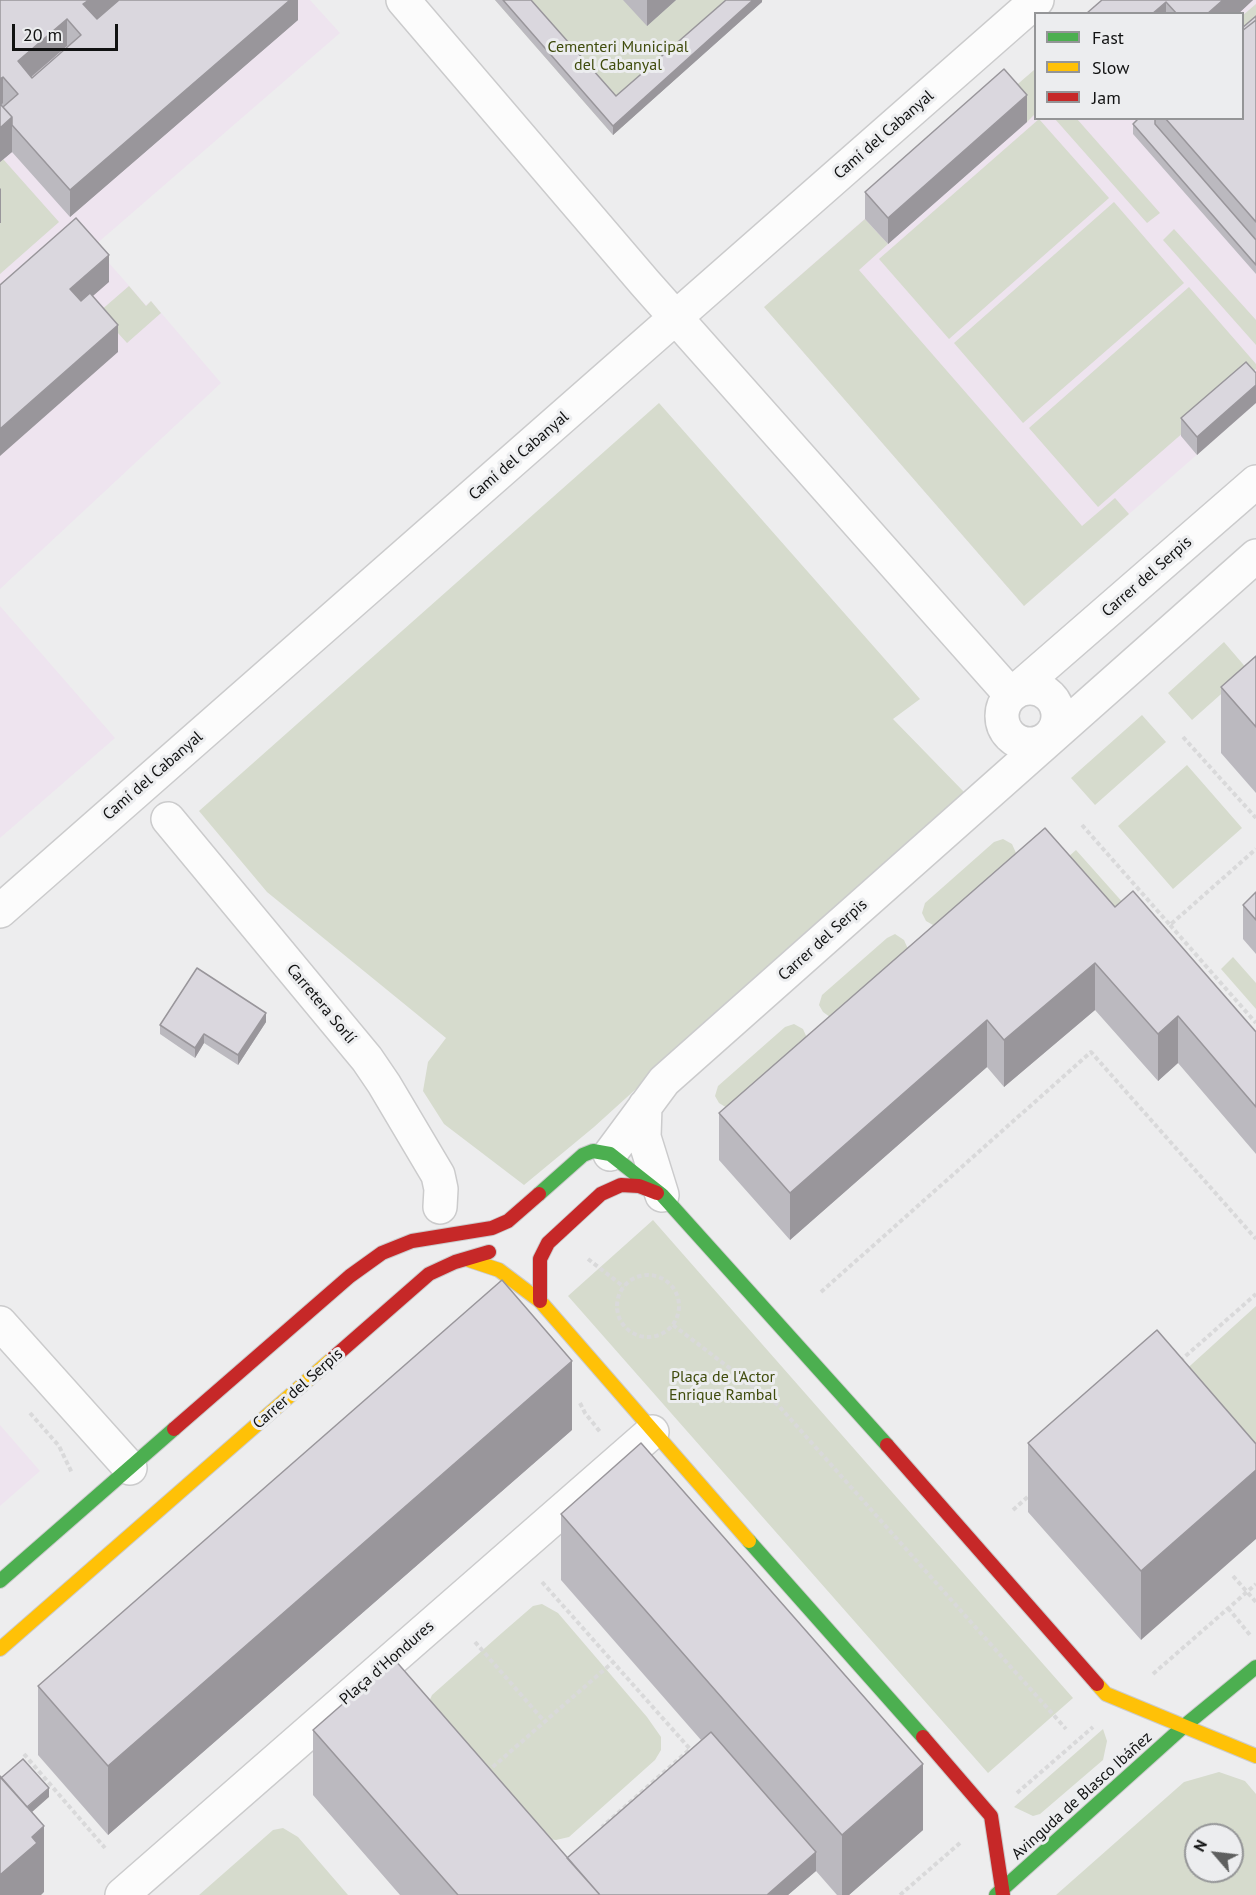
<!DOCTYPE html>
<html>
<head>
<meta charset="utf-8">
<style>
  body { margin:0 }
  #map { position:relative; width:1256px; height:1895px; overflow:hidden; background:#ededee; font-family:"PT Sans",sans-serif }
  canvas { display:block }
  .legend { position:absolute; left:1034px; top:12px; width:210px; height:108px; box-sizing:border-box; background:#ecedef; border:2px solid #949597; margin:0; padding:8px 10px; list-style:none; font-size:18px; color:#111212 }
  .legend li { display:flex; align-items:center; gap:12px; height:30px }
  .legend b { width:30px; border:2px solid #949597 }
  .north { position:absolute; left:1184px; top:1823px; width:60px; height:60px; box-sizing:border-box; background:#ecedef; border:2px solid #949597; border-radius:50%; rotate:298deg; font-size:16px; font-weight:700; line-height:24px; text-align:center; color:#111212 }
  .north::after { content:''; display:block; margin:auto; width:21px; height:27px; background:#5e5f5f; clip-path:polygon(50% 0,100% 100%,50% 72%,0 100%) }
  .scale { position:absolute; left:12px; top:24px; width:106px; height:27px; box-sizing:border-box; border:3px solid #111212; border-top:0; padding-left:8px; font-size:18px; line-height:21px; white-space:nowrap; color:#111212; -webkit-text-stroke:4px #ecedef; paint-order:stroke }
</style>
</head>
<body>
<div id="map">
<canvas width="1256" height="1895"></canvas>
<ul class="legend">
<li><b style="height:8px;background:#4caf50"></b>Fast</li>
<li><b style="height:8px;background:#ffc107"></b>Slow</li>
<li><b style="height:8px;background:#c62828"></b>Jam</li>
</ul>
<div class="north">N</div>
<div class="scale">20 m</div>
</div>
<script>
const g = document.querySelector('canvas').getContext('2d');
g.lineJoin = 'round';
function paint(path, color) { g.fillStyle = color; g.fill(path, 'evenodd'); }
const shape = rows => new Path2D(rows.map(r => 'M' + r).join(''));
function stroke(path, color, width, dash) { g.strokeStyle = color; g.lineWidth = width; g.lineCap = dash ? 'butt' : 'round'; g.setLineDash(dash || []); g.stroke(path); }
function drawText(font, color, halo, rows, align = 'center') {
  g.font = font + ' "PT Sans",sans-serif'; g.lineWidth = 6; g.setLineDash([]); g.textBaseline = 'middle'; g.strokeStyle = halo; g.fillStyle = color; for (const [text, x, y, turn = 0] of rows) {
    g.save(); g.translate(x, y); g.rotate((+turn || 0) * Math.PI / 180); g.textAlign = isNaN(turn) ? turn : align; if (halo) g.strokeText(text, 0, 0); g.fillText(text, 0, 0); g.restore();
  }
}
const education = shape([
  [0,0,310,0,340,33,94,246,146,305,151,301,221,383,0,589],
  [1115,0,1256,0,1256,403,1024,606,764,307,1035,69,1036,118,1242,118,1242,14,1100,13],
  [0,606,115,738,0,838],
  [0,1425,40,1471,0,1506]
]);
const green = shape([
  [495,0,763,0,613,135],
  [1256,4,1256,25,1242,37,1242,16],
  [1034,70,1035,114,1027,122,1004,96],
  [1039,119,1109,198,949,339,879,259],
  [1055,119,1077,119,1160,213,1147,223],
  [3,159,59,222,0,274,0,162],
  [1114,202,1184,283,1023,423,954,343],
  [865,219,888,244,859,270,1082,526,1115,498,1129,514,1024,606,764,307],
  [1174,229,1256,320,1256,345,1163,240],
  [129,286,146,306,151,301,161,313,127,343,99,312],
  [1189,287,1256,364,1256,369,1098,507,1029,428],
  [659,403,920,699,893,719,964,792,594,1127,524,1185,444,1124,423,1091,428,1062,446,1038,267,892,199,811],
  [1224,642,1248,670,1192,720,1168,693],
  [1142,715,1166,742,1095,805,1071,778],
  [1187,765,1242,828,1173,889,1118,826],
  [1003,839,1012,844,1016,853,941,923,933,925,926,921,922,913,925,903,994,842],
  [1076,850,1133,914,1116,929,1059,865],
  [895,934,904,940,908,949,830,1017,823,1012,819,1005,822,995,887,938],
  [1233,957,1256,983,1256,1009,1221,969],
  [794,1024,803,1029,807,1038,727,1108,719,1103,715,1096,718,1086,785,1027],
  [653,1220,1073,1698,988,1773,568,1296],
  [1256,1306,1256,1471,1181,1374],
  [542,1604,558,1613,647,1717,661,1737,661,1750,655,1760,569,1837,556,1840,547,1839,428,1704,432,1695,503,1632,533,1606],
  [1103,1729,1107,1741,1103,1760,1040,1814,1033,1816,1014,1807],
  [1219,1772,1245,1781,1256,1794,1256,1895,1056,1895,1184,1782],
  [1196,1835,1232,1835,1232,1871,1196,1871],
  [283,1828,298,1837,348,1895,199,1895,273,1830]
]);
const path = shape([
  [1183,737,1256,818],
  [1082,825,1170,925,1256,849],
  [1170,925,1256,1023],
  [588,1259,624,1287],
  '617 1306a31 31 0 1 1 62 0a31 31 0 1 1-62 0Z',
  [821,1292,1091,1052,1256,1239],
  [673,1325,778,1405,1066,1729],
  [1180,1361,1256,1294],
  [580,1403,585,1413,601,1433],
  [30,1413,59,1446,72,1473],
  [1013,1510,1031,1494],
  [1233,1576,1256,1602],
  [542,1582,690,1749,602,1827],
  [1228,1608,1250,1635],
  [475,1642,544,1721],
  [1153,1674,1256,1584],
  [24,1754,105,1848],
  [487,1772,613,1662],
  [1017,1793,1093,1727],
  [900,1895,960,1843]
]);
const street = shape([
  [403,0,645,283,1011,695,1256,482],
  '1002 716a28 28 0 1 1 56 0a28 28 0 1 1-56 0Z',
  [168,819,367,1059,384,1084,438,1175,441,1189,440,1207],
  [0,911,1037,0],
  [645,1106,644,1137,662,1195],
  [610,1154,664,1081,1256,556],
  [0,1323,130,1468],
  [122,1895,652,1432]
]);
const fast = shape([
  [539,1194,583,1155,593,1151,610,1154,662,1195,887,1445],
  [749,1541,923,1737],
  [0,1581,174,1429],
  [996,1895,1183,1727,1256,1667]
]);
const slow = shape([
  [469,1260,499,1270,540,1301,749,1541],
  [0,1649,333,1358],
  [1097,1684,1106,1694,1256,1756]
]);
const jam = shape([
  [540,1301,540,1259,548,1243,601,1194,621,1185,639,1186,657,1193],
  [333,1358,429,1274,455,1262,489,1252],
  [174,1429,350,1276,382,1253,412,1241,492,1228,508,1221,539,1194],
  [887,1445,1097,1684],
  [923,1737,991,1816,1003,1895]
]);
const wall = shape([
  [0,0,298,0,298,20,70,217,12,152,0,162],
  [67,46,68,47,32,78,32,77],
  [495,0,531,0,616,96,762,0,762,2,613,135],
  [623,0,676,0,647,26],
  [1102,0,1253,0,1238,14,1087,14],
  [1256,16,1256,274,1133,134,1133,124,1139,118,1242,118],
  [1027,122,888,244,865,219,865,192],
  [1256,373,1197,455,1181,436,1181,418],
  [1256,656,1256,793,1221,753,1221,687],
  [1256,892,1256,954,1243,939,1243,905],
  [1115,907,1256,1032,1256,1154,1178,1063,1158,1081,1095,1010,1004,1087,987,1067,790,1240,719,1160,719,1113],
  [266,1022,238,1065,204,1043,195,1058,160,1034,160,1025],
  [1157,1330,1141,1640,1028,1512,1028,1443],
  [572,1430,108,1835,38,1755,38,1686],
  [561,1514,923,1830,849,1895,837,1895,816,1871,788,1895,400,1895,313,1795,313,1730,567,1858,701,1740,561,1580]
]);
const shadedWall = shape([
  [89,0,119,0,83,31,83,4],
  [290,0,298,0,298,20,70,217,70,190],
  [647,0,676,0,647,26],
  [753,0,762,0,762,2,613,135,613,126],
  [1223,0,1253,0,1238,14,1207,14],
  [1166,2,1166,14,1152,14],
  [67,19,67,46,18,88,18,61],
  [3,77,3,103,0,106,0,79],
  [1027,95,1027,122,888,244,888,218],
  [12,117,12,152,0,162,0,128],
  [1,188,1,223,0,223,0,189],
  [109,255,109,282,70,316,70,289],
  [118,325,118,352,0,456,0,429],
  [1256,385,1256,403,1197,455,1197,437],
  [1095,963,1095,1010,1004,1087,1004,1040],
  [266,1013,266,1022,238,1065,238,1055],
  [1178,1016,1178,1063,1158,1081,1158,1034],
  [987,1020,987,1067,790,1240,790,1193],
  [204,1034,204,1043,195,1058,195,1048],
  [572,1361,572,1430,108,1835,108,1766],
  [1256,1470,1256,1539,1141,1640,1141,1571],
  [923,1764,923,1830,849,1895,842,1895,842,1835],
  [49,1788,49,1797,23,1820,23,1811],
  [44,1826,44,1892,41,1895,0,1895,0,1875,32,1837],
  [816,1852,816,1871,788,1895,767,1895]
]);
const building = shape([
  [0,0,89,0,83,4,97,19,119,0,290,0,70,190,12,125,12,117,3,107,18,94,3,77,0,79,0,0],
  [67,19,81,35,32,78,18,61,67,19],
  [503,0,531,0,616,96,726,0,753,0,613,126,503,0],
  [1102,0,1223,0,1207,14,1177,14,1166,2,1152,14,1088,14,1087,13,1102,0],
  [1256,16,1256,20,1242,31,1242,28,1256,16],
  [1256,20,1256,222,1165,118,1242,118,1242,31,1256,20],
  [1004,69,1027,95,888,218,865,192,1004,69],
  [0,104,12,117,0,128,0,104],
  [1139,118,1155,118,1155,124,1256,240,1256,265,1133,124,1139,118],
  [76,218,109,255,70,289,81,301,90,293,118,325,0,429,0,285,76,218],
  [1246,362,1256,373,1256,385,1197,437,1181,418,1246,362],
  [1256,656,1256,727,1221,687,1256,656],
  [1045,828,1115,907,1133,891,1256,1032,1256,1107,1178,1016,1158,1034,1095,963,1004,1040,987,1020,790,1193,719,1113,1045,828],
  [1256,892,1256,920,1243,905,1256,892],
  [197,968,266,1013,238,1055,204,1034,195,1048,160,1025,197,968],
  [502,1280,572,1361,108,1766,38,1686,502,1280],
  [1157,1330,1256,1444,1256,1470,1141,1571,1028,1443,1157,1330],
  [641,1443,923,1764,842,1835,561,1514,641,1443],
  [394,1659,600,1895,458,1895,313,1730,394,1659],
  [711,1732,816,1852,767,1895,600,1895,567,1858,711,1732],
  [23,1759,49,1788,27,1807,1,1778,23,1759],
  [0,1776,44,1826,32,1837,37,1843,0,1875,0,1776]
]);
const parkNames = [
  ["Cementeri Municipal",618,47],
  ["del Cabanyal",618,65],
  ["Plaça de l'Actor",723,1377],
  ["Enrique Rambal",723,1395]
];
const streetNames = [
  ["Camí del Cabanyal",884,135,-41],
  ["Camí del Cabanyal",519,456,-41],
  ["Carrer del Serpis",1147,577,-41],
  ["Camí del Cabanyal",153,776,-41],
  ["Carrer del Serpis",823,940,-42],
  ["Carretera Sorlí",321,1004,50],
  ["Carrer del Serpis",298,1389,-41],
  ["Plaça d'Hondures",387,1663,-41],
  ["Avinguda de Blasco Ibáñez",1082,1796,-42]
];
paint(education, '#eee4ef');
paint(green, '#d6dbcd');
stroke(street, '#cbcbcc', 36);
stroke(fast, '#cbcbcc', 16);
stroke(slow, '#cbcbcc', 16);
stroke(jam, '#cbcbcc', 16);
stroke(path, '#d9d9da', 4, [4.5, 3]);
stroke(street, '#fcfcfc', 33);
stroke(fast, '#4caf50', 14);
stroke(slow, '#ffc107', 14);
stroke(jam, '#c62828', 14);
paint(wall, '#bbb9bf');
paint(shadedWall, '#99969b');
paint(building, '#dad7de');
stroke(building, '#99969b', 1.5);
drawText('16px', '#404c0d', '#ecedef', parkNames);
drawText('16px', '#111212', '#ecedef', streetNames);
</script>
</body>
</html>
